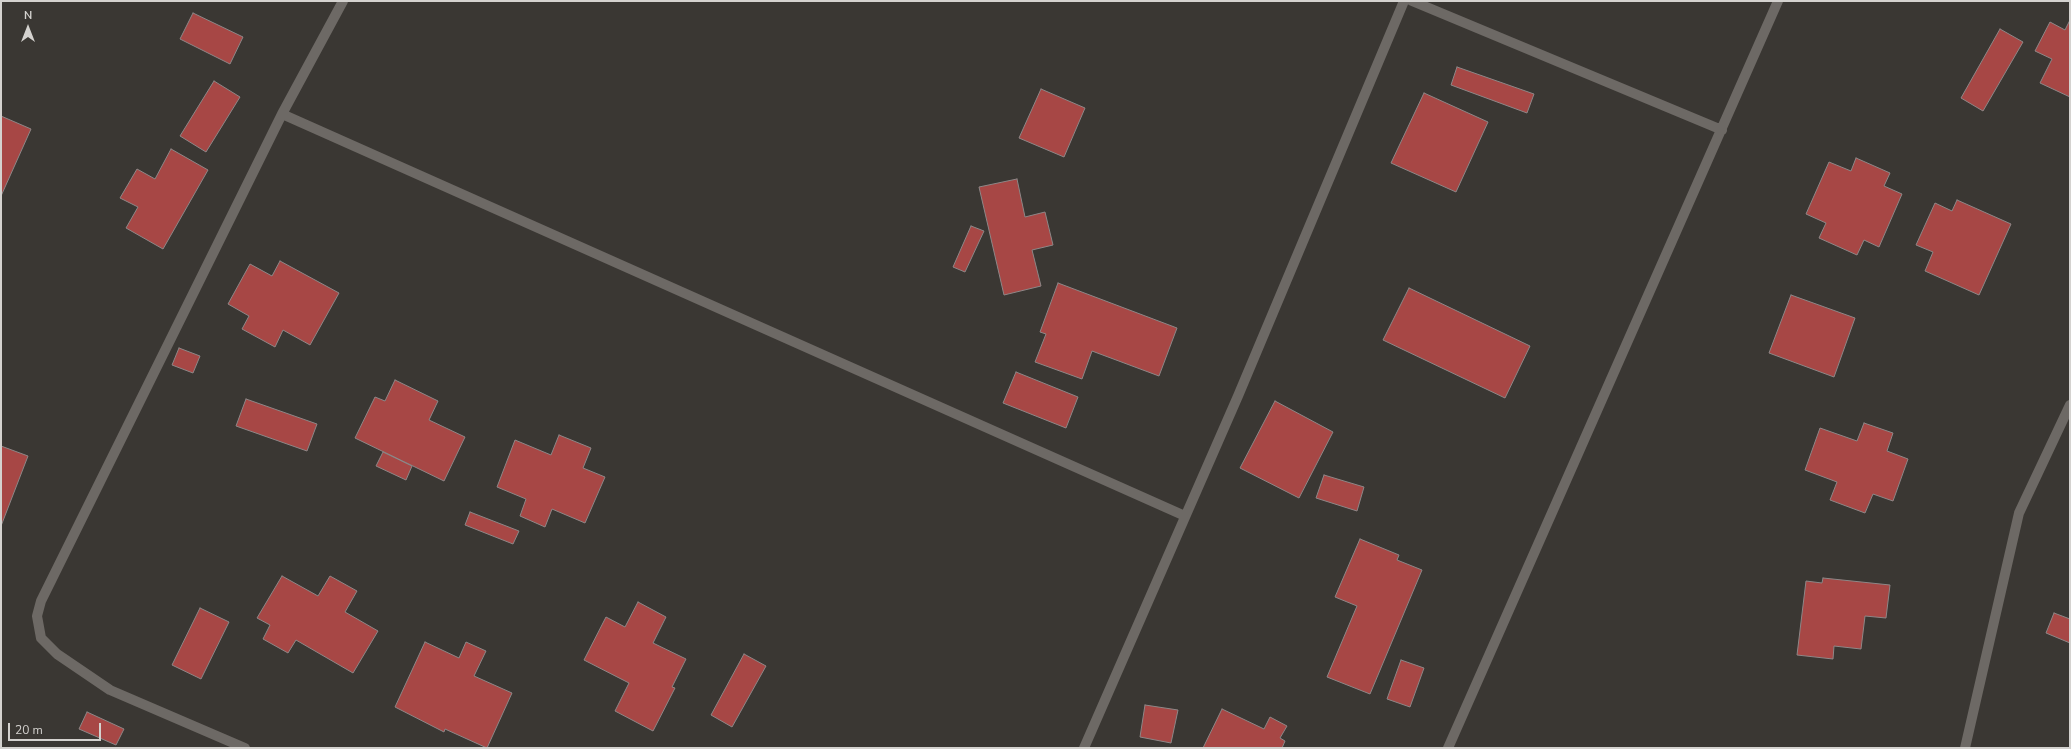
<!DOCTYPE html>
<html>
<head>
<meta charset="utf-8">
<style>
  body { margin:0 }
  #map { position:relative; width:2071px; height:749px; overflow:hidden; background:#3a3733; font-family:"Nunito Sans",sans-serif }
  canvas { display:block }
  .frame { position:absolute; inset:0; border:2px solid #d4d2cf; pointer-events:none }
  .north { position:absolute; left:8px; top:8px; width:40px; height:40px; -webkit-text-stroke:3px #3a3733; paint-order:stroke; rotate:0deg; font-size:11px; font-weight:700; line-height:16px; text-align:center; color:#d4d2cf }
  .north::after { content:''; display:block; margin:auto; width:14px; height:18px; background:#d4d2cf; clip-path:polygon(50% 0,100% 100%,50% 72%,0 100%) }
  .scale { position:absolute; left:8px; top:723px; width:93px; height:18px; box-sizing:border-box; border:2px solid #d4d2cf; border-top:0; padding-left:5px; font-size:12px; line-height:14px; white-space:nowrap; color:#d4d2cf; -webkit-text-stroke:3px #3a3733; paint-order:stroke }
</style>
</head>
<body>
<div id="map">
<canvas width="2071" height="749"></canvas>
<div class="frame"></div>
<div class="north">N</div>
<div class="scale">20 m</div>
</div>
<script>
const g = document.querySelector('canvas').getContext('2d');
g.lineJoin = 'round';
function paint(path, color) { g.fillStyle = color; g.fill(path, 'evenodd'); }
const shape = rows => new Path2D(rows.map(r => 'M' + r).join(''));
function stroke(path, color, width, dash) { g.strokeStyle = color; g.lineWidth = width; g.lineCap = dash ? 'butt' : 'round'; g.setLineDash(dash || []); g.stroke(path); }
const building = shape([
  [193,13,243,37,230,64,180,39,193,13],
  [2070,20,2070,97,2040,83,2052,59,2035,51,2050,22,2065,30,2070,20],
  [2000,29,2023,42,1983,111,1961,98,2000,29],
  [1457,67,1534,94,1527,113,1451,85,1457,67],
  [214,81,240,97,206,152,180,136,214,81],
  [1041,89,1085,108,1064,157,1019,138,1041,89],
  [1424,93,1488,122,1456,192,1391,163,1424,93],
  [1,116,31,129,1,196,1,116],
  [171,149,208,170,163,249,126,228,138,207,120,198,137,169,155,179,171,149],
  [1856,158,1890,173,1884,186,1902,194,1879,247,1864,240,1857,255,1819,238,1826,223,1806,214,1829,162,1851,171,1856,158],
  [1017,179,1025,217,1045,212,1053,245,1032,250,1041,286,1004,295,979,187,1017,179],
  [1957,200,2011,224,1979,295,1925,271,1933,252,1916,245,1935,203,1952,211,1957,200],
  [971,226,984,231,965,272,953,267,971,226],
  [280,261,339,293,310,345,283,330,275,347,242,329,249,316,228,304,250,264,272,276,280,261],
  [1058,283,1177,328,1159,376,1092,351,1082,379,1035,362,1046,334,1040,332,1058,283],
  [1409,288,1530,346,1505,398,1383,340,1409,288],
  [1791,295,1855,318,1834,377,1769,353,1791,295],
  [179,348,200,356,193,373,172,365,179,348],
  [1016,372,1078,397,1066,428,1003,403,1016,372],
  [395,380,438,401,429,420,465,437,444,481,355,438,375,397,385,401,395,380],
  [246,399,317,424,307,451,236,426,246,399],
  [1275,401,1333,432,1299,498,1240,468,1275,401],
  [1864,423,1893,433,1887,451,1908,459,1893,501,1873,494,1865,513,1830,500,1837,482,1805,470,1820,428,1857,441,1864,423],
  [559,435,591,448,583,468,605,477,585,523,552,509,545,527,520,516,526,499,497,487,515,440,551,455,559,435],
  [1,446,28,456,1,526,1,446],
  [383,452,412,466,406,480,376,466,383,452],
  [1324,475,1364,487,1357,511,1316,498,1324,475],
  [470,512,519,531,513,544,465,525,470,512],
  [1360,539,1399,555,1397,560,1422,570,1370,694,1327,677,1357,606,1335,597,1360,539],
  [282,576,318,596,330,576,357,591,345,612,378,631,353,673,296,640,288,653,263,639,270,625,257,618,282,576],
  [1823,578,1890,585,1886,618,1865,616,1861,649,1834,646,1833,659,1797,655,1806,581,1822,583,1823,578],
  [638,602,666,617,653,643,686,659,672,687,675,688,653,731,615,711,629,683,584,660,606,617,625,627,638,602],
  [200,608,229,622,201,679,172,665,200,608],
  [2054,613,2070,619,2070,643,2046,633,2054,613],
  [425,642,459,658,466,642,486,651,474,676,512,693,487,748,445,729,444,732,395,707,425,642],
  [744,654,766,666,732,727,711,715,744,654],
  [1401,660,1424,668,1410,707,1387,699,1401,660],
  [1145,705,1178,710,1171,743,1140,737,1145,705],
  [1222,709,1264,729,1270,717,1287,726,1280,738,1285,741,1282,748,1203,748,1222,709],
  [87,712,124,729,116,745,79,729,87,712]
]);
const minor = shape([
  [1412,1,1722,130],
  [282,114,1185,516],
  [245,748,110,690,57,654,41,638,37,616,41,601,282,114,343,1],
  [1084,748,1238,396,1404,1],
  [1448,748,1778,1],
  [1965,748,2019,513,2070,405]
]);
paint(building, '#a74745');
stroke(building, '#8e8787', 1);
stroke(minor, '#6d6965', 10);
</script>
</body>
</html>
